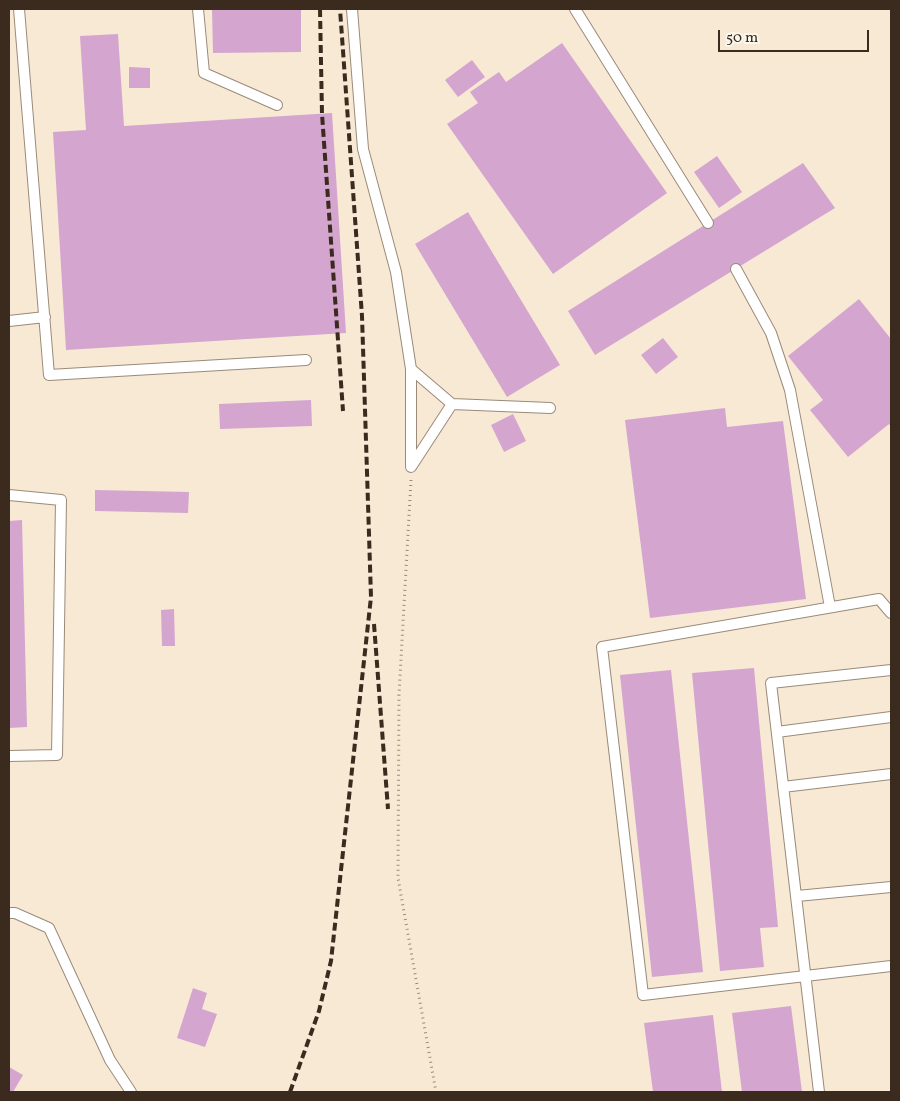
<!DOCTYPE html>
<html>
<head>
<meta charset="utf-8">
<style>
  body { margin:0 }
  #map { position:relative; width:900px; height:1101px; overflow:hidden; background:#f8e9d5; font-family:Vollkorn,serif }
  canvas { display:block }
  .frame { position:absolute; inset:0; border:10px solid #3b2a1e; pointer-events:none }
  .scale { position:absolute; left:718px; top:30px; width:151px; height:22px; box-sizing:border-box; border:2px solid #3b2a1e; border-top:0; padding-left:6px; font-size:15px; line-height:18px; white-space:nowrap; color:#3b2a1e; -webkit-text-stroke:4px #fbf7ec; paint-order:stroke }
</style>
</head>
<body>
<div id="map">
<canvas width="900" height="1101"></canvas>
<div class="frame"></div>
<div class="scale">50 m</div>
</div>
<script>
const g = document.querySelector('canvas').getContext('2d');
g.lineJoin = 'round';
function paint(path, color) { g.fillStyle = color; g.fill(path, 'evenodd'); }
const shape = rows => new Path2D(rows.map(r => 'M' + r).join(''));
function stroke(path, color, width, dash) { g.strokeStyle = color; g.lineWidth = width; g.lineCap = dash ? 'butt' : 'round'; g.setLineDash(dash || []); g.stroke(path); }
const building = shape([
  [212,9,301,9,301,52,213,53],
  [118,34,124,126,332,113,346,333,66,350,53,132,86,130,80,36],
  [562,43,667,193,553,274,447,124,478,103,470,92,499,72,506,82],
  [472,60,485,77,458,97,445,80],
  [129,67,150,68,150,88,129,88],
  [717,156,742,192,719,208,694,172],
  [803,163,835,208,595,355,568,311],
  [468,212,560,365,507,397,415,244],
  [859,299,891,339,891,427,889,424,848,457,810,410,823,400,788,356],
  [663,338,678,357,656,374,641,355],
  [311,400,312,426,220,429,219,404],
  [725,408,727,427,783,421,806,599,650,618,625,420],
  [513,414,526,441,504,452,491,425],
  [95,490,189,492,188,513,95,511],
  [22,520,27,727,9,728,9,521],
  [174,609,175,646,162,646,161,610],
  [754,668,778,927,760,928,764,967,720,971,692,673],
  [671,670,703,972,652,977,620,675],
  [193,988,207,993,202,1009,217,1014,205,1047,177,1038],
  [791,1006,802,1092,742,1092,732,1013],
  [713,1015,722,1092,653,1092,644,1023],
  [9,1067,23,1075,13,1092,9,1092]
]);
const path = shape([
  [411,480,399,695,398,878,436,1092]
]);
const lane = shape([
  [19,9,49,375,306,360],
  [198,9,204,73,277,105],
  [352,9,363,149,396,272,411,369,452,404,550,408],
  [575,9,708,223],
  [736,269,771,333,790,390,830,607],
  [9,321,45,317],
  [411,369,411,467,452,404],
  [9,495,61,500,57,755,9,756],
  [891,613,879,599,602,647,643,995,891,966],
  [777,732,891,717],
  [783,787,891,774],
  [797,896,891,887],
  [9,913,15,913,49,928,110,1060,131,1092],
  [819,1092,771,683,891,670]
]);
const rail = shape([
  [320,9,322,114,343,411],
  [374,624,388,809],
  [290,1092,319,1011,331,961,371,597,362,316,340,9]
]);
paint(building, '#d4a5cf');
stroke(lane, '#9a8a7a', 12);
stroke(path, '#9a8a7a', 3, [1, 4]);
stroke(lane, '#fff', 10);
stroke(rail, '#3b2a1e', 4, [8, 4]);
</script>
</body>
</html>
